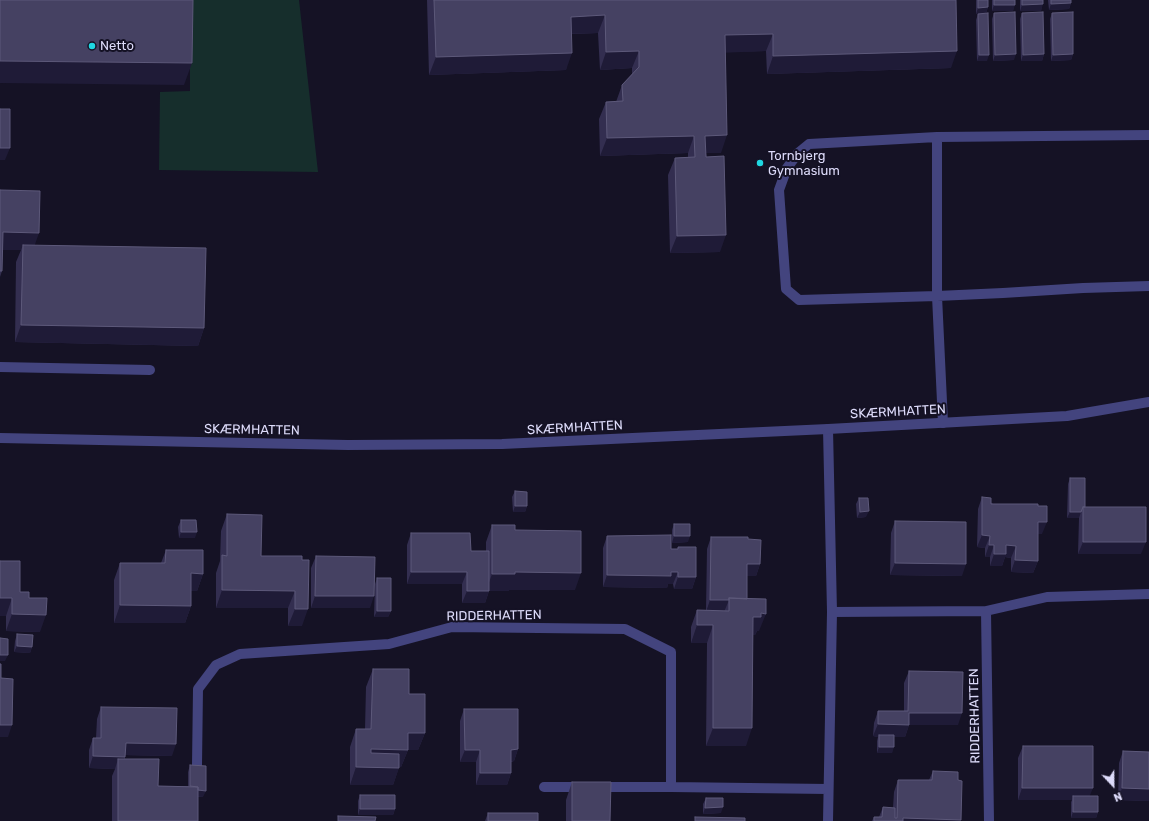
<!DOCTYPE html>
<html>
<head>
<meta charset="utf-8">
<style>
  body { margin:0 }
  #map { position:relative; width:1149px; height:821px; overflow:hidden; background:#151225; font-family:Rubik,sans-serif }
  canvas { display:block }
  .north { position:absolute; left:1093px; top:765px; width:40px; height:40px; -webkit-text-stroke:3px #151225; paint-order:stroke; rotate:158deg; font-size:11px; font-weight:700; line-height:16px; text-align:center; color:#dddbfa }
  .north::after { content:''; display:block; margin:auto; width:14px; height:18px; background:#dddbfa; clip-path:polygon(50% 0,100% 100%,50% 72%,0 100%) }
</style>
</head>
<body>
<div id="map">
<canvas width="1149" height="821"></canvas>
<div class="north">N</div>
</div>
<script>
const g = document.querySelector('canvas').getContext('2d');
g.lineJoin = 'round';
function paint(path, color) { g.fillStyle = color; g.fill(path, 'evenodd'); }
const shape = rows => new Path2D(rows.map(r => 'M' + r).join(''));
function stroke(path, color, width, dash) { g.strokeStyle = color; g.lineWidth = width; g.lineCap = dash ? 'butt' : 'round'; g.setLineDash(dash || []); g.stroke(path); }
function drawText(font, color, halo, rows, align = 'center') {
  g.font = font + ' Rubik,sans-serif'; g.lineWidth = 4; g.setLineDash([]); g.textBaseline = 'middle'; g.strokeStyle = halo; g.fillStyle = color; for (const [text, x, y, turn = 0] of rows) {
    g.save(); g.translate(x, y); g.rotate((+turn || 0) * Math.PI / 180); g.textAlign = isNaN(turn) ? turn : align; if (halo) g.strokeText(text, 0, 0); g.fillText(text, 0, 0); g.restore();
  }
}
const green = shape([
  [190,0,299,0,318,172,159,170,160,92,190,91]
]);
const service = shape([
  [937,137,1149,135],
  [0,367,150,370],
  [943,423,937,296,937,137,809,144,798,153,787,168,779,190,786,289,799,300,937,296,1003,293,1083,288,1149,286]
]);
const minor = shape([
  [986,611,989,821],
  [832,612,986,611,1047,597,1149,594],
  [197,765,198,689,216,665,240,654,389,644,452,627,625,629,671,652,671,787],
  [544,787,671,787,828,789],
  [828,821,832,612,828,429]
]);
const tertiary = shape([
  [0,438,348,445,502,444,828,429,1067,416,1149,402]
]);
const wall = shape([
  [427,0,956,0,951,68,767,74,766,51,725,52,721,153,706,153,720,252,670,253,668,175,675,158,688,157,688,153,600,156,599,119,606,102,616,102,622,85,632,74,632,68,600,70,598,33,572,34,566,70,429,75],
  [976,0,988,0,988,7,986,13,976,14],
  [992,0,1015,0,1013,11,992,11],
  [1020,0,1043,0,1041,11,1020,11],
  [1048,0,1071,0,1071,3,1069,9,1049,10],
  [994,13,1014,60,993,61,992,19],
  [1022,13,1044,54,1042,61,1021,61,1020,19],
  [1052,13,1073,54,1071,60,1051,61,1050,19],
  [978,14,987,61,977,61,976,20],
  [0,190,35,245,204,328,198,346,15,342,16,262,21,250,2,250,2,271,0,277],
  [1070,478,1085,507,1141,554,1078,554,1079,518,1067,518,1068,484],
  [515,491,527,506,525,512,513,512,512,497],
  [982,497,1042,534,1038,534,1038,561,1033,573,1011,572,1011,558,1005,557,1002,566,990,566,990,557,985,557,985,548,977,547,978,509],
  [859,498,866,517,857,518,856,504],
  [227,514,261,556,302,556,302,626,288,626,288,608,216,608,216,573,220,561,221,531],
  [181,520,195,538,179,538,178,527],
  [895,521,962,576,890,575,891,533],
  [674,524,688,542,672,543,672,530],
  [492,525,515,530,575,590,509,590,509,591,489,591,485,603,462,603,462,584,407,584,407,545,411,533,471,551,486,551,486,542],
  [607,536,671,549,678,549,678,547,696,577,692,589,674,589,673,584,668,584,667,588,603,587,603,548],
  [711,537,748,539,760,564,756,576,747,576,747,599,759,631,757,631,755,635,753,635,746,746,706,746,707,643,691,643,691,627,697,610,706,610,707,549],
  [166,550,203,574,197,591,191,591,191,606,185,623,114,623,114,580,120,563,161,563],
  [316,556,370,608,311,608,311,568],
  [0,561,20,592,29,598,40,632,6,631,6,616],
  [377,578,391,611,388,617,374,617,375,584],
  [17,634,32,647,30,653,14,652,15,641],
  [373,669,409,694,425,733,418,750,408,750,401,767,399,767,393,785,350,785,350,747,356,729,365,729,366,687],
  [909,671,958,725,909,725,905,737,894,737,892,753,877,753,877,741,878,737,873,736,874,723,878,711,904,711,904,683],
  [101,707,172,756,125,755,125,759,158,786,188,786,188,772,190,765,203,797,198,797,198,821,112,821,112,776,115,769,89,768,89,750,93,738,96,738,97,719],
  [464,709,518,749,514,761,511,762,511,773,507,785,476,785,476,762,460,762,460,721],
  [1023,746,1090,796,1098,812,1096,818,1071,818,1071,802,1072,800,1018,800,1018,758],
  [1123,751,1149,752,1149,801,1118,800,1119,763],
  [933,771,958,780,961,820,960,821,872,821,874,817,879,817,883,807,893,808,894,792,898,780,929,780],
  [572,782,610,821,566,821,566,800],
  [360,795,395,809,393,815,358,815,358,801],
  [706,798,721,813,703,814,703,804],
  [488,813,538,821,485,821]
]);
const shadedWall = shape([
  [1071,3,1069,9,1049,10,1051,4],
  [1043,4,1041,11,1020,11,1022,5],
  [994,5,1015,5,1013,11,992,11],
  [988,7,986,13,976,14,978,8],
  [605,15,598,33,565,34,571,17],
  [773,34,766,51,718,53,725,35],
  [639,51,632,68,600,70,606,52],
  [957,51,951,68,767,74,773,56],
  [572,53,566,70,429,75,436,57],
  [1016,54,1014,60,993,61,995,55],
  [1044,54,1042,61,1021,61,1023,55],
  [1073,54,1071,60,1051,61,1053,55],
  [979,55,989,55,987,61,977,61],
  [0,61,192,63,184,85,0,83],
  [727,135,721,153,699,153,705,136],
  [694,136,688,153,600,156,607,138],
  [0,148,10,148,5,160,0,160],
  [3,232,39,233,33,250,23,245,21,250,0,250],
  [726,235,720,252,670,253,677,236],
  [21,325,204,328,198,346,15,342],
  [515,506,527,506,525,512,513,512],
  [869,511,866,517,857,518,860,512],
  [1070,512,1081,512,1079,518,1067,518],
  [1038,522,1047,522,1042,534,1034,534],
  [181,532,197,532,195,538,179,538],
  [982,535,990,536,985,548,977,547],
  [674,536,690,536,688,542,672,543],
  [1083,542,1146,542,1141,554,1078,554],
  [989,545,994,545,990,557,985,557],
  [1006,545,1016,546,1011,558,1005,557,1002,566,990,566,994,554],
  [1015,560,1038,561,1033,573,1011,572],
  [895,563,966,564,962,576,890,575],
  [747,564,760,564,756,576,743,576],
  [411,572,467,572,462,584,407,584],
  [515,572,581,573,575,590,509,590,509,591,486,591,492,574],
  [671,572,678,572,673,584,668,584,667,588,603,587,607,575],
  [191,573,203,574,197,591,185,591],
  [678,577,696,577,692,589,674,589],
  [222,590,295,591,288,608,216,608],
  [467,591,489,591,485,603,462,603],
  [315,596,374,596,370,608,311,608],
  [0,598,12,598,6,616,0,616],
  [710,600,729,600,724,612,706,612],
  [120,605,191,606,185,623,114,623],
  [295,609,308,609,302,626,288,626],
  [377,611,391,611,388,617,374,617],
  [761,613,766,614,759,631,757,631,755,635,747,635,753,617],
  [12,614,46,615,40,632,6,631],
  [697,625,713,625,707,643,691,643],
  [17,646,32,647,30,653,14,652],
  [0,655,8,655,5,661,0,661],
  [909,713,962,713,958,725,905,725],
  [878,724,909,725,905,737,879,737,879,735,878,737,873,736],
  [0,725,12,725,8,737,0,737],
  [713,728,752,728,746,746,706,746],
  [408,733,425,733,418,750,408,750,401,767,365,766,371,749],
  [126,743,176,744,172,756,121,755],
  [879,747,894,747,892,753,877,753],
  [518,749,514,761,507,762,511,750],
  [465,750,480,750,476,762,460,762],
  [93,756,125,757,121,769,118,759,115,769,89,768],
  [356,767,399,768,393,785,350,785],
  [480,773,511,773,507,785,476,785],
  [1022,788,1093,788,1088,800,1073,796,1072,800,1018,800],
  [1122,788,1149,789,1149,801,1118,800],
  [190,790,206,791,203,797,188,796],
  [723,807,721,813,703,814,705,808],
  [360,809,395,809,393,815,358,815],
  [1073,812,1098,812,1096,818,1071,818],
  [903,818,961,820,960,821,902,821]
]);
const building = shape([
  [0,0,193,0,192,63,0,61,0,0],
  [434,0,956,0,957,51,773,56,773,34,725,35,727,135,705,136,706,157,724,156,726,235,677,236,675,158,695,157,694,136,607,138,606,102,623,101,622,85,639,67,639,51,606,52,605,15,571,17,572,53,436,57,434,0],
  [978,0,988,0,988,7,978,8,978,0],
  [994,0,1015,0,1015,5,994,5,994,0],
  [1022,0,1043,0,1043,4,1022,5,1022,0],
  [1051,0,1071,0,1071,3,1051,4,1051,0],
  [1015,12,1016,54,995,55,994,13,1015,12],
  [1043,12,1044,54,1023,55,1022,13,1043,12],
  [1073,12,1073,54,1053,55,1052,13,1073,12],
  [988,13,989,55,979,55,978,14,988,13],
  [0,109,10,109,10,148,0,148,0,109],
  [0,190,40,191,39,233,3,232,2,271,0,271,0,190],
  [23,245,206,248,204,328,21,325,23,245],
  [1070,478,1085,478,1085,507,1083,507,1081,512,1070,512,1070,478],
  [515,491,527,492,527,506,515,506,515,491],
  [982,497,991,498,991,504,1038,504,1038,506,1047,506,1047,522,1038,522,1038,561,1015,560,1016,546,1006,545,1006,554,994,554,994,545,989,545,990,536,982,535,982,497],
  [859,498,868,498,869,511,860,512,859,498],
  [1083,507,1146,507,1146,542,1083,542,1083,507],
  [227,514,262,515,261,556,302,556,302,560,309,560,308,609,295,609,295,591,222,590,222,555,227,556,227,514],
  [181,520,196,520,197,532,181,532,181,520],
  [895,521,966,522,966,564,895,563,895,521],
  [674,524,690,524,690,536,674,536,674,524],
  [492,525,515,525,515,530,581,531,581,573,515,572,515,574,492,574,492,525],
  [411,533,470,533,471,551,489,551,489,591,467,591,467,572,411,572,411,533],
  [671,535,671,549,678,549,678,547,696,547,696,577,678,577,678,572,671,572,671,576,607,575,607,536,671,535],
  [711,537,748,537,748,539,761,540,760,564,747,564,747,599,729,598,729,600,710,600,711,537],
  [166,550,203,550,203,574,191,573,191,606,120,605,120,563,165,563,166,550],
  [316,556,375,557,374,596,315,596,316,556],
  [0,561,20,561,20,592,29,592,29,598,47,598,46,615,12,614,12,598,0,598,0,561],
  [377,578,391,578,391,611,377,611,377,578],
  [729,598,766,599,766,614,761,613,761,617,753,617,752,728,713,728,713,625,697,625,697,610,729,611,729,598],
  [17,634,33,635,32,647,17,646,17,634],
  [0,638,8,639,8,655,0,655,0,638],
  [0,664,1,664,1,678,13,679,12,725,0,725,0,664],
  [373,669,409,669,409,694,425,694,425,733,408,733,408,750,371,749,371,753,399,754,399,768,356,767,356,729,371,729,373,669],
  [909,671,963,672,962,713,909,713,909,725,878,724,878,711,908,711,909,671],
  [101,707,177,708,176,744,126,743,125,757,93,756,93,738,101,738,101,707],
  [464,709,518,709,518,749,511,750,511,773,480,773,480,750,465,750,464,709],
  [879,735,894,735,894,747,879,747,879,735],
  [1023,746,1093,746,1093,788,1022,788,1023,746],
  [1123,751,1149,752,1149,789,1122,788,1123,751],
  [118,759,159,759,158,786,198,787,198,821,118,821,118,759],
  [190,765,206,766,206,791,198,790,198,787,190,786,190,765],
  [933,771,958,772,958,780,962,781,961,820,903,818,903,821,874,821,874,817,882,817,883,807,895,808,895,818,897,818,898,780,932,780,933,771],
  [572,782,611,782,610,821,572,821,572,782],
  [360,795,395,795,395,809,360,809,360,795],
  [1073,796,1098,796,1098,812,1073,812,1073,796],
  [706,798,723,798,723,807,705,808,706,798],
  [488,813,538,813,538,821,488,821,488,813],
  [338,816,376,817,375,821,338,821,338,816],
  [695,817,745,818,745,821,695,821,695,817]
]);
const markers = [
  [92,46,4,"#1fd7e2"],
  [760,163,4,"#1fd7e2"]
];
const poiNames = [
  ["Netto",100,46],
  ["Tornbjerg",768,156],
  ["Gymnasium",768,171]
];
const streetNames = [
  ["SKÆRMHATTEN",898,412,-3],
  ["SKÆRMHATTEN",575,428,-3],
  ["SKÆRMHATTEN",252,430,1],
  ["RIDDERHATTEN",494,616,-1],
  ["RIDDERHATTEN",975,716,-91]
];
paint(green, '#162e2c');
stroke(service, '#43447e', 10);
stroke(minor, '#43447e', 10);
stroke(tertiary, '#43447e', 10);
paint(wall, '#332e50');
paint(shadedWall, '#1f1b37');
paint(building, '#454162');
stroke(building, '#5d597a', 1);
for (const [x, y, r, color] of markers) { const dot = new Path2D(); dot.arc(x, y, r, 0, 2 * Math.PI); g.fillStyle = color; g.fill(dot); stroke(dot, '#151225', 1.5); }
drawText('13px', '#dddbfa', '#151225', poiNames, 'left');
drawText('13px', '#dddbfa', '#151225', streetNames);
</script>
</body>
</html>
